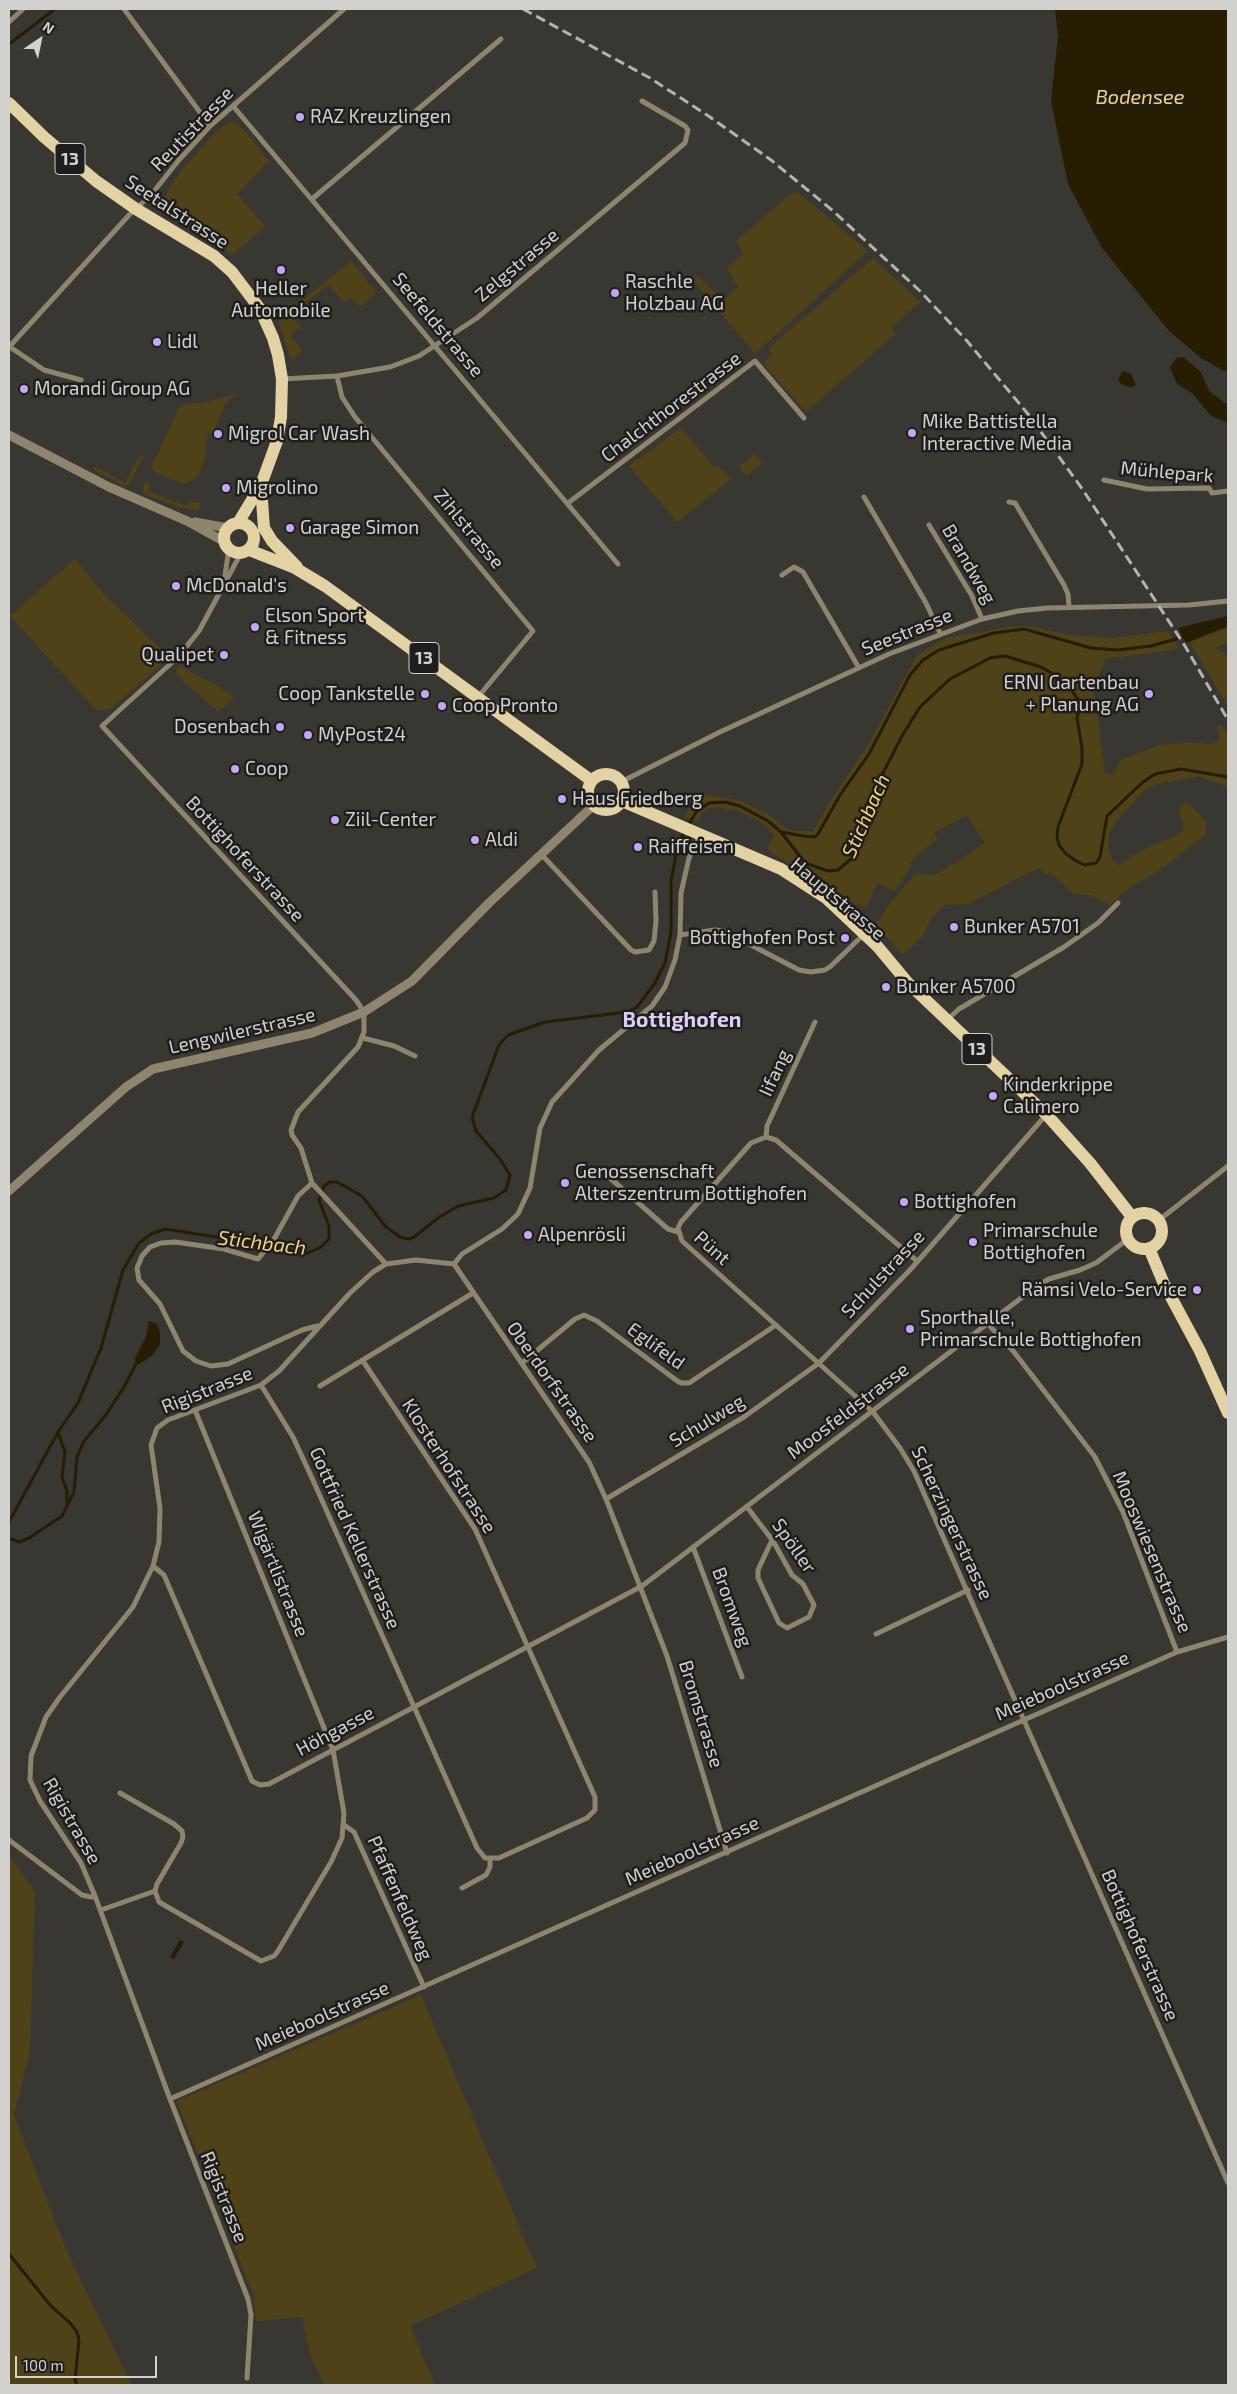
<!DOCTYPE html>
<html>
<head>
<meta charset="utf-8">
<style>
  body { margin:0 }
  #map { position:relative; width:1237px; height:2394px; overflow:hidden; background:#393731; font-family:"Exo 2",sans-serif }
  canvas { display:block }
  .frame { position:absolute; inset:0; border:10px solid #d3d1cd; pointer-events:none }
  .north { position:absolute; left:15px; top:15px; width:50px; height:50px; -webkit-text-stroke:4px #1f1e1c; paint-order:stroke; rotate:34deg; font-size:14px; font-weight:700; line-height:20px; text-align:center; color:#d3d1cd }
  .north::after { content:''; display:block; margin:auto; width:18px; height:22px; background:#d3d1cd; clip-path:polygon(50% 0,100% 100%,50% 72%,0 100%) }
  .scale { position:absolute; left:15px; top:2356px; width:142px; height:22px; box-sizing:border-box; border:2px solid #d3d1cd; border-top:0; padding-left:6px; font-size:15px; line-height:18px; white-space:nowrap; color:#d3d1cd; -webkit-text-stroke:4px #1f1e1c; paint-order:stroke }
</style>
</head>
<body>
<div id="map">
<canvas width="1237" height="2394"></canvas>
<div class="frame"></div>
<div class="north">N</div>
<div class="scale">100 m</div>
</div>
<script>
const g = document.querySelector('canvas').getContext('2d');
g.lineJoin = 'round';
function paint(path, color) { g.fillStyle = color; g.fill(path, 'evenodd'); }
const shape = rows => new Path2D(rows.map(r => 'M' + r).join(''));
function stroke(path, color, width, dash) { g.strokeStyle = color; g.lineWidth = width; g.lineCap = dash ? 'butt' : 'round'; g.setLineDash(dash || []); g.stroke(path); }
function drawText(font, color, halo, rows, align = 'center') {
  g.font = font + ' "Exo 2",sans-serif'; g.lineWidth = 5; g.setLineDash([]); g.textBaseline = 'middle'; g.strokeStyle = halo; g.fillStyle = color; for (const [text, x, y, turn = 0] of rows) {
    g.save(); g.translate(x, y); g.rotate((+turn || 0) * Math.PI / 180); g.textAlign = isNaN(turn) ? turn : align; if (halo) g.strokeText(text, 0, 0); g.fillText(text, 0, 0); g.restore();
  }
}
const green = shape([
  [232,122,245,131,269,161,237,194,265,226,232,255,208,237,166,212,162,207,168,189,182,170,212,136,226,124],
  [795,190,868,251,755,354,693,280,698,276,723,301,738,286,727,268,743,254,736,241],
  [873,258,920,302,891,328,895,334,806,412,766,367,764,362,772,355,769,348],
  [351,261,377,293,363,305,359,305,351,298,344,303,328,285,291,314,301,326,290,336,303,351,293,359,290,357,278,321,279,319],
  [244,392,231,398,225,404,213,433,210,432,205,445,207,453,198,476,195,479,183,484,153,471,152,466,180,405,205,402],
  [681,428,714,467,718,465,731,479,677,522,629,466],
  [755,454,762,463,747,476,739,467],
  [144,456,129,484,124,485,93,470,95,466,125,483,138,458],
  [147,483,150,484,148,491,187,506,190,499,190,502,201,503,199,510,182,508,143,494,144,484],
  [75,559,104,594,163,651,165,662,110,709,98,710,94,708,10,616],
  [1013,626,1034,627,1070,635,1111,638,1168,631,1179,649,1105,659,1094,690,1105,774,1114,775,1120,760,1160,745,1192,742,1210,744,1219,741,1218,725,1221,724,1228,737,1228,789,1226,786,1199,777,1161,783,1146,789,1118,819,1109,834,1108,844,1112,859,1119,865,1146,848,1176,836,1184,828,1179,811,1182,804,1188,803,1206,821,1206,834,1167,865,1126,890,1110,905,1091,895,1073,894,1052,874,1042,873,1039,868,968,904,945,905,933,916,922,937,902,955,876,924,887,907,915,875,938,874,985,843,967,815,935,832,937,839,912,860,906,875,894,891,877,883,866,908,835,894,801,870,772,853,767,848,775,835,764,824,739,811,717,807,707,809,701,814,698,822,684,817,698,793,741,801,764,812,791,831,813,831,830,801,868,745,917,655,946,638],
  [1228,628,1228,642,1216,648,1228,656,1228,707,1190,642],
  [181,665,190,672,222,688,234,698,218,712,193,689,189,688,177,674,176,670],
  [9,1856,35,1891,30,2052,14,2115,66,2249,132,2385,9,2385],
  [421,1995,537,2268,410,2326,435,2385,324,2385,310,2354,302,2317,256,2321,253,2294,177,2101]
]);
const water = shape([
  [1055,9,1228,9,1228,371,1222,370,1201,358,1169,331,1102,248,1068,184,1051,101,1058,36],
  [1183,357,1201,372,1209,391,1228,405,1228,423,1211,416,1192,393,1177,384,1170,368,1176,358],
  [1123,371,1131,374,1136,385,1132,388,1121,384,1118,380],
  [1228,616,1228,626,1186,643,1178,628],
  [149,1321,157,1324,160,1332,160,1344,152,1356,139,1364,134,1360,146,1337],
  [180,1940,184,1942,174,1959,170,1957]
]);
const stream = shape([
  [9,44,55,9],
  [687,827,697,811,709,803,725,802,740,806,768,821,781,832,805,863,828,871,838,870,851,859,866,806,902,736,920,707,950,679,990,658,1005,656,1041,667,1055,675,1070,688,1079,701,1080,707,1077,718,1082,748,1082,764,1058,827,1057,837,1059,845,1065,853,1076,861,1085,865,1096,863,1100,857,1107,816,1143,782,1155,774,1181,769,1228,777],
  [781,832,803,836,815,837,818,834,840,795,869,754,910,675,923,660,939,650,994,633,1024,629,1091,648,1118,650,1151,646,1187,636],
  [58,1433,65,1452,62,1477,67,1491,67,1504],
  [9,1522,58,1432,78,1403,101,1348,123,1270,139,1243,151,1234,165,1229,254,1243,300,1253,308,1253,321,1247,329,1239,329,1226,319,1200,324,1186,330,1182,337,1182,362,1196,386,1227,400,1237,408,1239,414,1237,438,1218,458,1206,494,1198,506,1190,510,1175,500,1159,476,1131,472,1117,499,1045,508,1035,545,1022,627,1012,637,1007,655,983,665,963,671,932,671,882,676,855,684,832],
  [9,1538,19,1542,29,1538,62,1516,74,1492,77,1457,84,1441,105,1416,124,1387,137,1362],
  [9,2254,51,2306,70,2323,77,2332,79,2340,75,2380,77,2385]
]);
const minor = shape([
  [124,9,210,126],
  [9,22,23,9],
  [233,106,618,564],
  [312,199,501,39],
  [9,347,130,214,151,195,178,161,210,126,344,9],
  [10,347,44,370,81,380],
  [337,376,342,397,355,417,533,631,478,697],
  [282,379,337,376,390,367,419,356,477,318,685,143,688,130,685,126,642,101],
  [1104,480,1147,489,1209,488,1212,493,1228,491],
  [864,497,926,603,940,633],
  [1009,502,1015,503,1064,585,1068,594,1069,607],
  [568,503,755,361,804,418],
  [929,525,972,596,982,619],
  [241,553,199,631,178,657,102,726,356,1000,364,1012,364,1032,358,1047,298,1112,291,1130,292,1135,301,1148,312,1183,386,1264],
  [782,575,794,567,803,572,859,668],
  [224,582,229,548],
  [621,782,720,732,889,654,982,619,1018,611,1047,608,1189,605,1228,601],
  [541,854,631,950,635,952,649,950,654,941,656,921,655,892],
  [680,935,715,930,724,931,799,970,811,972,825,970,831,966,859,939],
  [947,1020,959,1009,1064,947,1098,923,1118,903],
  [363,1038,394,1046,415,1056],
  [766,1137,767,1126,815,1022],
  [610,1178,668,1229,678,1232],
  [312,1183,298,1196,273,1241,258,1259,224,1249,175,1242,161,1243,150,1247,142,1256,137,1268,139,1280,160,1304,183,1351,196,1361,211,1366,228,1364,302,1330,317,1326],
  [1159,1220,1228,1166],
  [917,1261,776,1140,766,1137,751,1143,681,1222,678,1228,682,1241,873,1412,900,1448,914,1471,1228,2183],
  [454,1264,462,1254,502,1229,518,1214,530,1188,540,1128,552,1102,599,1050,652,1006,665,987,675,960,680,935,681,893,689,858,700,835],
  [988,1324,1014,1352,1095,1457,1123,1512,1177,1652],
  [522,1363,575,1319,584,1315,597,1321,676,1380,681,1383,689,1383,776,1325],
  [261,1385,293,1437,312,1478,477,1848,485,1858,499,1858,587,1818,595,1810,595,1797,475,1529,363,1361],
  [320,1386,473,1293],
  [606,1499,744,1417,819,1363,910,1270,1046,1115],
  [747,1507,773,1541,792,1575,803,1584,814,1605,809,1617,787,1628,779,1623,758,1578,758,1570,772,1540],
  [693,1547,742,1677],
  [153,1566,164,1575,252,1781,260,1785,269,1784,642,1586,1037,1286,1049,1279,1080,1270,1096,1263,1128,1239],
  [876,1634,968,1590],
  [120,1793,174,1824,182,1831,183,1837,181,1843,157,1884,155,1891,159,1902,261,1961,274,1956,278,1951,331,1862,342,1838,344,1813,333,1750,195,1410],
  [344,1825,354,1832,424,1987],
  [9,1840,82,1895,91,1897,95,1896],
  [462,1888,486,1875,490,1867,490,1859],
  [101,1910,155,1891],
  [170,2099,1177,1652,1228,1637],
  [247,2378,251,2315,248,2299,170,2099,95,1896,81,1863,40,1801,30,1780,31,1756,46,1717,60,1697,133,1607,153,1566,159,1542,160,1508,151,1445,157,1428,168,1420,261,1385,279,1371,350,1293,373,1272,386,1264,416,1260,454,1264,589,1462,606,1499,667,1656,727,1853]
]);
const tertiary = shape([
  [9,435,109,487,187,521,225,542],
  [195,522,228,528],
  [9,1191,126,1087,153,1069,312,1033,364,1012,412,981,490,902,594,805]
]);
const primary = shape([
  [9,103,44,137,96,181,136,209,214,256,232,272,260,309,273,338,278,355,282,379,281,417,277,441,261,485,238,523],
  [261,487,264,528,272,541,297,567],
  '224 538a15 15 0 1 1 30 0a15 15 0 1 1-30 0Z',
  [249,550,295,568,325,586,592,781],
  '588 792a18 18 0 1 1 36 0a18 18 0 1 1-36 0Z',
  [622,801,781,869,826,898,878,947,908,983,1046,1114,1090,1163,1132,1217],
  '1126 1231a18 18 0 1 1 36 0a18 18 0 1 1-36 0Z',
  [1149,1248,1164,1284,1200,1351,1228,1413]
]);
const rail = shape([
  [523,9,650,78,707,115,771,160,832,210,920,291,967,341,1028,414,1083,490,1185,646,1228,720]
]);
const markers = [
  [300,117,5,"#c3a7f2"],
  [281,270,5,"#c3a7f2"],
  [615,293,5,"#c3a7f2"],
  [157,342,5,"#c3a7f2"],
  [24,389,5,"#c3a7f2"],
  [912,433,5,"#c3a7f2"],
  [218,434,5,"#c3a7f2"],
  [226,488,5,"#c3a7f2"],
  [290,528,5,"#c3a7f2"],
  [176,586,5,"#c3a7f2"],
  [255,627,5,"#c3a7f2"],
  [224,655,5,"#c3a7f2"],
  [425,694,5,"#c3a7f2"],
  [1149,694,5,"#c3a7f2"],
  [442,706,5,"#c3a7f2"],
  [280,727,5,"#c3a7f2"],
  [308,735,5,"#c3a7f2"],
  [235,769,5,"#c3a7f2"],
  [562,799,5,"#c3a7f2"],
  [335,820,5,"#c3a7f2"],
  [475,840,5,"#c3a7f2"],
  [638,847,5,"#c3a7f2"],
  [954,927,5,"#c3a7f2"],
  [845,938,5,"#c3a7f2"],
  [886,987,5,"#c3a7f2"],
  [993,1096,5,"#c3a7f2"],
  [565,1183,5,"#c3a7f2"],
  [904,1202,5,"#c3a7f2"],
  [528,1235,5,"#c3a7f2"],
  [973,1242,5,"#c3a7f2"],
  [1197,1290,5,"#c3a7f2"],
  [910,1329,5,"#c3a7f2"]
];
const shields = [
  [70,159,30],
  [424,658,30],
  [977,1049,30]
];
const shieldNames = [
  ["13",70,159],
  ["13",424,658],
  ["13",977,1049]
];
const poiNames = [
  ["RAZ Kreuzlingen",310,117],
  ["Raschle",625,282],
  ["Holzbau AG",625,304],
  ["Heller",281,289,"center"],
  ["Automobile",281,311,"center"],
  ["Lidl",167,342],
  ["Morandi Group AG",34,389],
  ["Mike Battistella",922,422],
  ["Interactive Media",922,444],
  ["Migrol Car Wash",228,434],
  ["Migrolino",236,488],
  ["Garage Simon",300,528],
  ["McDonald's",186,586],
  ["Elson Sport",265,616],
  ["& Fitness",265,638],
  ["Qualipet",214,655,"right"],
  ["ERNI Gartenbau",1139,683,"right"],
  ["+ Planung AG",1139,705,"right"],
  ["Coop Tankstelle",415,694,"right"],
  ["Coop Pronto",452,706],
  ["Dosenbach",270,727,"right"],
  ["MyPost24",318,735],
  ["Coop",245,769],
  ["Haus Friedberg",572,799],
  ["Ziil-Center",345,820],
  ["Aldi",485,840],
  ["Raiffeisen",648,847],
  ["Bunker A5701",964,927],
  ["Bottighofen Post",835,938,"right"],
  ["Bunker A5700",896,987],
  ["Kinderkrippe",1003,1085],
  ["Calimero",1003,1107],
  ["Genossenschaft",575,1172],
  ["Alterszentrum Bottighofen",575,1194],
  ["Bottighofen",914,1202],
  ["Primarschule",983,1231],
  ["Bottighofen",983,1253],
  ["Alpenrösli",538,1235],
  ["Rämsi Velo-Service",1187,1290,"right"],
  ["Sporthalle,",920,1318],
  ["Primarschule Bottighofen",920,1340]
];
const streetNames = [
  ["Reutistrasse",192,129,-46],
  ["Seetalstrasse",177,212,33],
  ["Zelgstrasse",517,265,-40],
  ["Seefeldstrasse",438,325,50],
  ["Chalchthorestrasse",671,407,-37],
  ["Mühlepark",1167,472,5],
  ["Zihlstrasse",469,529,50],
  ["Brandweg",969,564,60],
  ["Seestrasse",907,632,-22],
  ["Bottighoferstrasse",245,859,47],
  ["Hauptstrasse",838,899,40],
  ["Lengwilerstrasse",242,1031,-13],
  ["Iifang",775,1073,-65],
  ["Pünt",712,1248,42],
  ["Schulstrasse",883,1274,-47],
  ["Eglifeld",656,1346,36],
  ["Oberdorfstrasse",552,1382,55],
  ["Rigistrasse",207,1390,-22],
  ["Moosfeldstrasse",848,1411,-37],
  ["Schulweg",707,1421,-31],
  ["Klosterhofstrasse",449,1466,57],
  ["Scherzingerstrasse",952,1523,65],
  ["Gottfried Kellerstrasse",355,1538,66],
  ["Spöller",794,1546,55],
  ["Mooswiesenstrasse",1152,1552,67],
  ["Wigärtlistrasse",278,1574,68],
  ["Bromweg",732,1607,70],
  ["Meieboolstrasse",1062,1686,-24],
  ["Bromstrasse",701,1714,73],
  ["Höhgasse",335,1731,-28],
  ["Rigistrasse",72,1821,60],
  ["Meieboolstrasse",692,1851,-24],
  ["Pfaffenfeldweg",400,1898,66],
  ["Bottighoferstrasse",1140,1945,66],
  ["Meieboolstrasse",322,2016,-24],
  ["Rigistrasse",224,2197,68]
];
const waterNames = [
  ["Bodensee",1140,97],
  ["Stichbach",866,816,-66],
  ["Stichbach",262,1243,7]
];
const quarterNames = [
  ["Bottighofen",682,1020]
];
paint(green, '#4f4219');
paint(water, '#261d02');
stroke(stream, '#261d02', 3);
stroke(minor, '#8d856e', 5);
stroke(tertiary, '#8d856e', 9);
stroke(primary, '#e3d2a3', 12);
stroke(rail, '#b5b3af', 3, [10, 5]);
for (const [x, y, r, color] of markers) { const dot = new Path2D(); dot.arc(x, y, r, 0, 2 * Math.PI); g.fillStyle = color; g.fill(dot); stroke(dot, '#1f1e1c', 2); }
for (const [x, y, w] of shields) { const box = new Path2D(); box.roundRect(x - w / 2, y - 15.5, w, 31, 4); g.fillStyle = '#1f1e1c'; g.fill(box); stroke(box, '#d3d1cd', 1); }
drawText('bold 18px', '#d3d1cd', null, shieldNames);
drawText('19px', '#d3d1cd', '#1f1e1c', poiNames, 'left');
drawText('19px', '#d3d1cd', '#1f1e1c', streetNames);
drawText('italic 20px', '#f2d685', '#1f1e1c', waterNames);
drawText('bold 21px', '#dbcdf7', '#1f1e1c', quarterNames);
</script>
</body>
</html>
